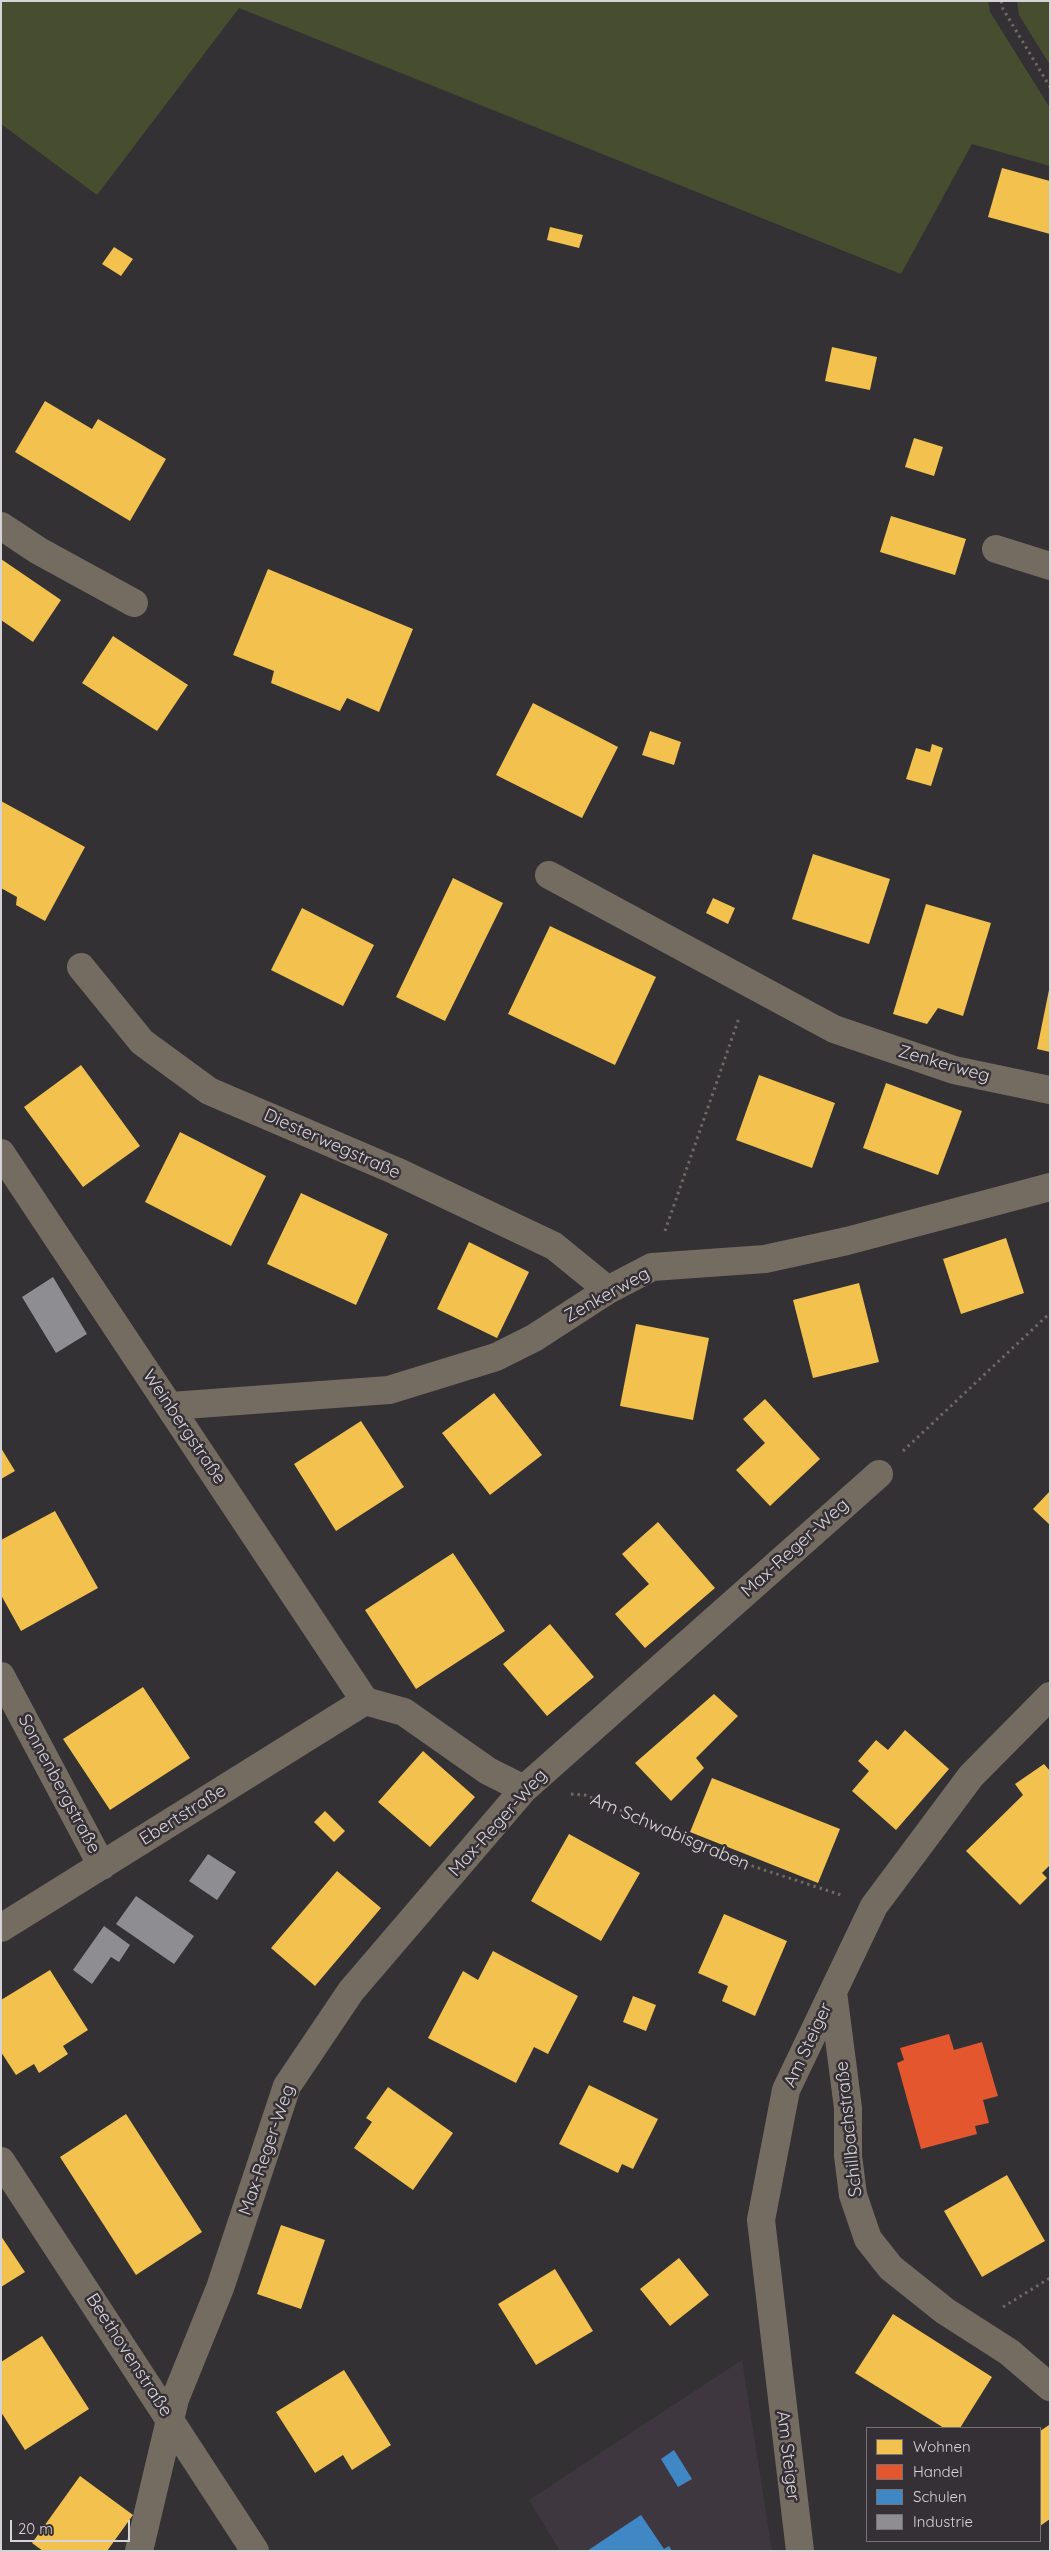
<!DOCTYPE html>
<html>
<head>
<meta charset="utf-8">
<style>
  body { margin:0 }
  #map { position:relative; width:1051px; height:2552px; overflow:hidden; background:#343135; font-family:Quicksand,sans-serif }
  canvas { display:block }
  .frame { position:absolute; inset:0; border:2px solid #d7d4d7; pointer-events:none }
  .legend { position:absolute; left:866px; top:2427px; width:175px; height:115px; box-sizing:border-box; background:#353036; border:1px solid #767276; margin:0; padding:6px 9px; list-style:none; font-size:15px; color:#d7d4d7 }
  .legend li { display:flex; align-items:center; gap:10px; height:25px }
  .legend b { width:25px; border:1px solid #767276 }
  .scale { position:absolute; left:10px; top:2520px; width:120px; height:22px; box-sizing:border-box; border:2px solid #d7d4d7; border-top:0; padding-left:6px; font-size:15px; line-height:18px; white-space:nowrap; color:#d7d4d7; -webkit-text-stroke:4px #353036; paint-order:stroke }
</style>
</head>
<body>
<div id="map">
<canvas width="1051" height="2552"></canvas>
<div class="frame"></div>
<ul class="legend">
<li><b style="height:14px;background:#f2c14e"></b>Wohnen</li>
<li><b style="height:14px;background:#e4572e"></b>Handel</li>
<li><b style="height:14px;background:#3f88c5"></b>Schulen</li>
<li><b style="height:14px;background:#8d8d92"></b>Industrie</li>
</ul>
<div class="scale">20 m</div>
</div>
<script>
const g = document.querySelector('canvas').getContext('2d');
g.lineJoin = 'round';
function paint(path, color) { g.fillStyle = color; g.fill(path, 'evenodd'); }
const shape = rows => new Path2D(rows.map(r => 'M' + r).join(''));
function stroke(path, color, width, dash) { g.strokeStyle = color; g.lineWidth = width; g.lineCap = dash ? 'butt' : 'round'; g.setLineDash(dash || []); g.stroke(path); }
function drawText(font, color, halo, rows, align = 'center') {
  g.font = font + ' Quicksand,sans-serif'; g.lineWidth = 5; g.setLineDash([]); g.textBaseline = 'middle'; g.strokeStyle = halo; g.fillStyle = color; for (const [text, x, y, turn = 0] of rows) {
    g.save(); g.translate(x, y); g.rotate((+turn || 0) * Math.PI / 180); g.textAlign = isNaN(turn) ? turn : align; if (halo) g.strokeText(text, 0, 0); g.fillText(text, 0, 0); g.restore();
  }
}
const built = shape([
  [742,2360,772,2551,560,2551,529,2500]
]);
const green = shape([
  [1,1,988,1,990,12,1050,108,1050,166,972,144,901,274,239,8,97,195,1,124],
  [1017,1,1050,1,1050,65,1019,15]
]);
const homes = shape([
  [1002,168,1050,181,1050,234,988,217],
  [550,227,583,235,579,248,547,240],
  [114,247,133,259,121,276,102,264],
  [832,347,877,357,870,390,825,381],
  [45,401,92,429,98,419,166,459,130,521,15,452],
  [914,438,943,447,934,476,905,467],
  [891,516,966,539,955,575,880,552],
  [1,559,61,600,33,642,1,620],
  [268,569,413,629,379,712,347,698,340,711,271,683,274,671,233,655],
  [113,636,188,685,157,731,82,683],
  [533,703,618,747,582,818,496,775],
  [650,731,681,742,674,765,642,755],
  [932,744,943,748,931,786,906,779,916,748,930,752],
  [1,801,85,847,45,921,16,905,17,897,1,888],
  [813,854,890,879,869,944,792,919],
  [453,878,503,903,445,1021,396,997],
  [713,898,735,908,728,924,706,913],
  [926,904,991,923,963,1016,938,1008,927,1024,893,1014],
  [302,908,374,945,343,1006,271,970],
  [550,926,656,977,615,1065,508,1014],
  [1049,990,1050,991,1050,1052,1037,1049],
  [81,1065,140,1146,83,1187,24,1107],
  [759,1075,835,1103,812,1168,736,1140],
  [886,1083,962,1111,938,1175,863,1148],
  [180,1132,266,1176,231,1246,145,1202],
  [301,1193,388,1234,356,1305,267,1264],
  [1006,1238,1024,1293,961,1314,943,1259],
  [469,1242,529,1272,497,1338,437,1309],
  [859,1283,879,1362,813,1378,793,1300],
  [636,1324,709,1338,693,1420,620,1406],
  [494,1393,542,1455,490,1495,442,1433],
  [765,1399,820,1459,770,1506,736,1470,765,1443,743,1419],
  [361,1421,404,1487,336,1531,294,1464],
  [1,1448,15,1471,1,1479],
  [1050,1491,1050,1525,1033,1509],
  [55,1511,98,1588,21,1631,1,1595,1,1540],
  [658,1522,715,1588,645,1648,615,1614,649,1584,622,1554],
  [453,1553,505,1631,416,1689,365,1610],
  [550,1624,594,1677,547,1716,503,1664],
  [143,1687,190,1758,110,1810,63,1739],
  [714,1694,738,1716,696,1758,704,1768,671,1801,635,1763],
  [905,1730,949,1769,896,1830,852,1791,869,1771,858,1761,876,1740,888,1750],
  [423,1751,475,1797,430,1847,378,1802],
  [1044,1764,1050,1771,1050,1865,1042,1873,1047,1878,1020,1905,966,1851,1023,1795,1015,1784],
  [712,1778,840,1829,818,1883,690,1832],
  [325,1811,345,1831,334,1842,314,1822],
  [569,1834,640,1873,601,1941,531,1901],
  [337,1871,381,1908,315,1986,271,1948],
  [724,1914,787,1941,755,2016,722,2001,728,1986,698,1973],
  [493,1951,578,1996,548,2054,534,2047,516,2083,428,2038,463,1971,478,1980],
  [50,1970,88,2030,63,2046,68,2054,39,2073,34,2064,16,2075,1,2052,1,2000],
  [633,1996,656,2005,646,2031,623,2022],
  [589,2085,658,2119,633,2169,622,2164,618,2173,559,2144],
  [388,2087,453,2133,413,2190,354,2148,372,2122,366,2118],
  [126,2114,202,2232,136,2275,60,2157],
  [1007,2175,1045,2241,982,2277,944,2211],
  [281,2225,325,2240,301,2309,257,2294],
  [1,2236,25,2272,1,2287],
  [679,2258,709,2295,670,2326,640,2289],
  [555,2269,593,2331,536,2365,498,2304],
  [893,2314,992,2377,960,2428,944,2428,855,2373],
  [42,2336,89,2409,25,2450,1,2412,1,2362],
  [344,2370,391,2445,352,2470,343,2455,315,2473,276,2412],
  [1049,2425,1050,2519,1040,2526,1040,2431],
  [80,2476,133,2515,107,2551,43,2551,32,2543]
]);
const shops = shape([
  [949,2034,954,2050,982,2042,998,2096,983,2100,989,2123,975,2126,977,2134,921,2149,897,2063,904,2060,900,2048]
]);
const schools = shape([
  [674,2450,692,2479,678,2487,661,2459],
  [641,2515,664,2549,669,2546,672,2551,587,2551]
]);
const industry = shape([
  [53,1277,87,1334,56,1353,22,1297],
  [208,1854,236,1872,217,1900,189,1881],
  [136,1896,194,1936,174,1964,116,1924],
  [104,1926,130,1945,119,1962,111,1957,92,1984,73,1970]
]);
const path = shape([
  [1001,1,1003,9,1050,87],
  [665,1231,739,1018],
  [903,1451,1050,1313],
  [571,1794,585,1795,743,1863,841,1895],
  [1003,2307,1050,2278]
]);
const minor = shape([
  [1,526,39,551,134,603],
  [996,549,1050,566],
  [549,875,834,1029,954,1070,1050,1090],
  [81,967,142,1042,209,1091,396,1171,554,1246,608,1290],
  [1,1153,365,1701],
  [171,1406,389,1390,496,1357,534,1338,608,1290,652,1267,765,1259,847,1241,1050,1187],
  [1,1676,102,1866],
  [365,1701,404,1712,488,1771,524,1789],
  [1,1928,365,1701],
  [833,1992,848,2108,848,2156,853,2195,868,2239,891,2268,945,2311,1009,2352,1050,2387],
  [1,2161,255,2551],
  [139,2551,175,2399,220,2288,287,2086,351,1991,524,1789,879,1474],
  [800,2551,761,2220,786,2090,874,1906,971,1776,1050,1696]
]);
const streetNames = [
  ["Zenkerweg",944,1064,16],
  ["Diesterwegstraße",332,1144,24],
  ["Zenkerweg",607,1295,-29],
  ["Weinbergstraße",184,1427,56],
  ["Max-Reger-Weg",795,1548,-42],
  ["Sonnenbergstraße",59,1784,62],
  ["Ebertstraße",183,1815,-32],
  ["Max-Reger-Weg",498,1823,-48],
  ["Am Schwabisgraben",670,1832,23],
  ["Am Steiger",808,2045,-65],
  ["Schillbachstraße",849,2129,-96],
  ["Max-Reger-Weg",267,2150,-71],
  ["Beethovenstraße",129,2355,57],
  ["Am Steiger",788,2456,83]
];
paint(built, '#3f3740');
paint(green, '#474d2f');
paint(homes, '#f2c14e');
paint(shops, '#e4572e');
paint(schools, '#3f88c5');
paint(industry, '#8d8d92');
stroke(path, '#6f6863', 3, [2.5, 4]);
stroke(minor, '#756c61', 28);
drawText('18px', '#d7d4d7', '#353036', streetNames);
</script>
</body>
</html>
